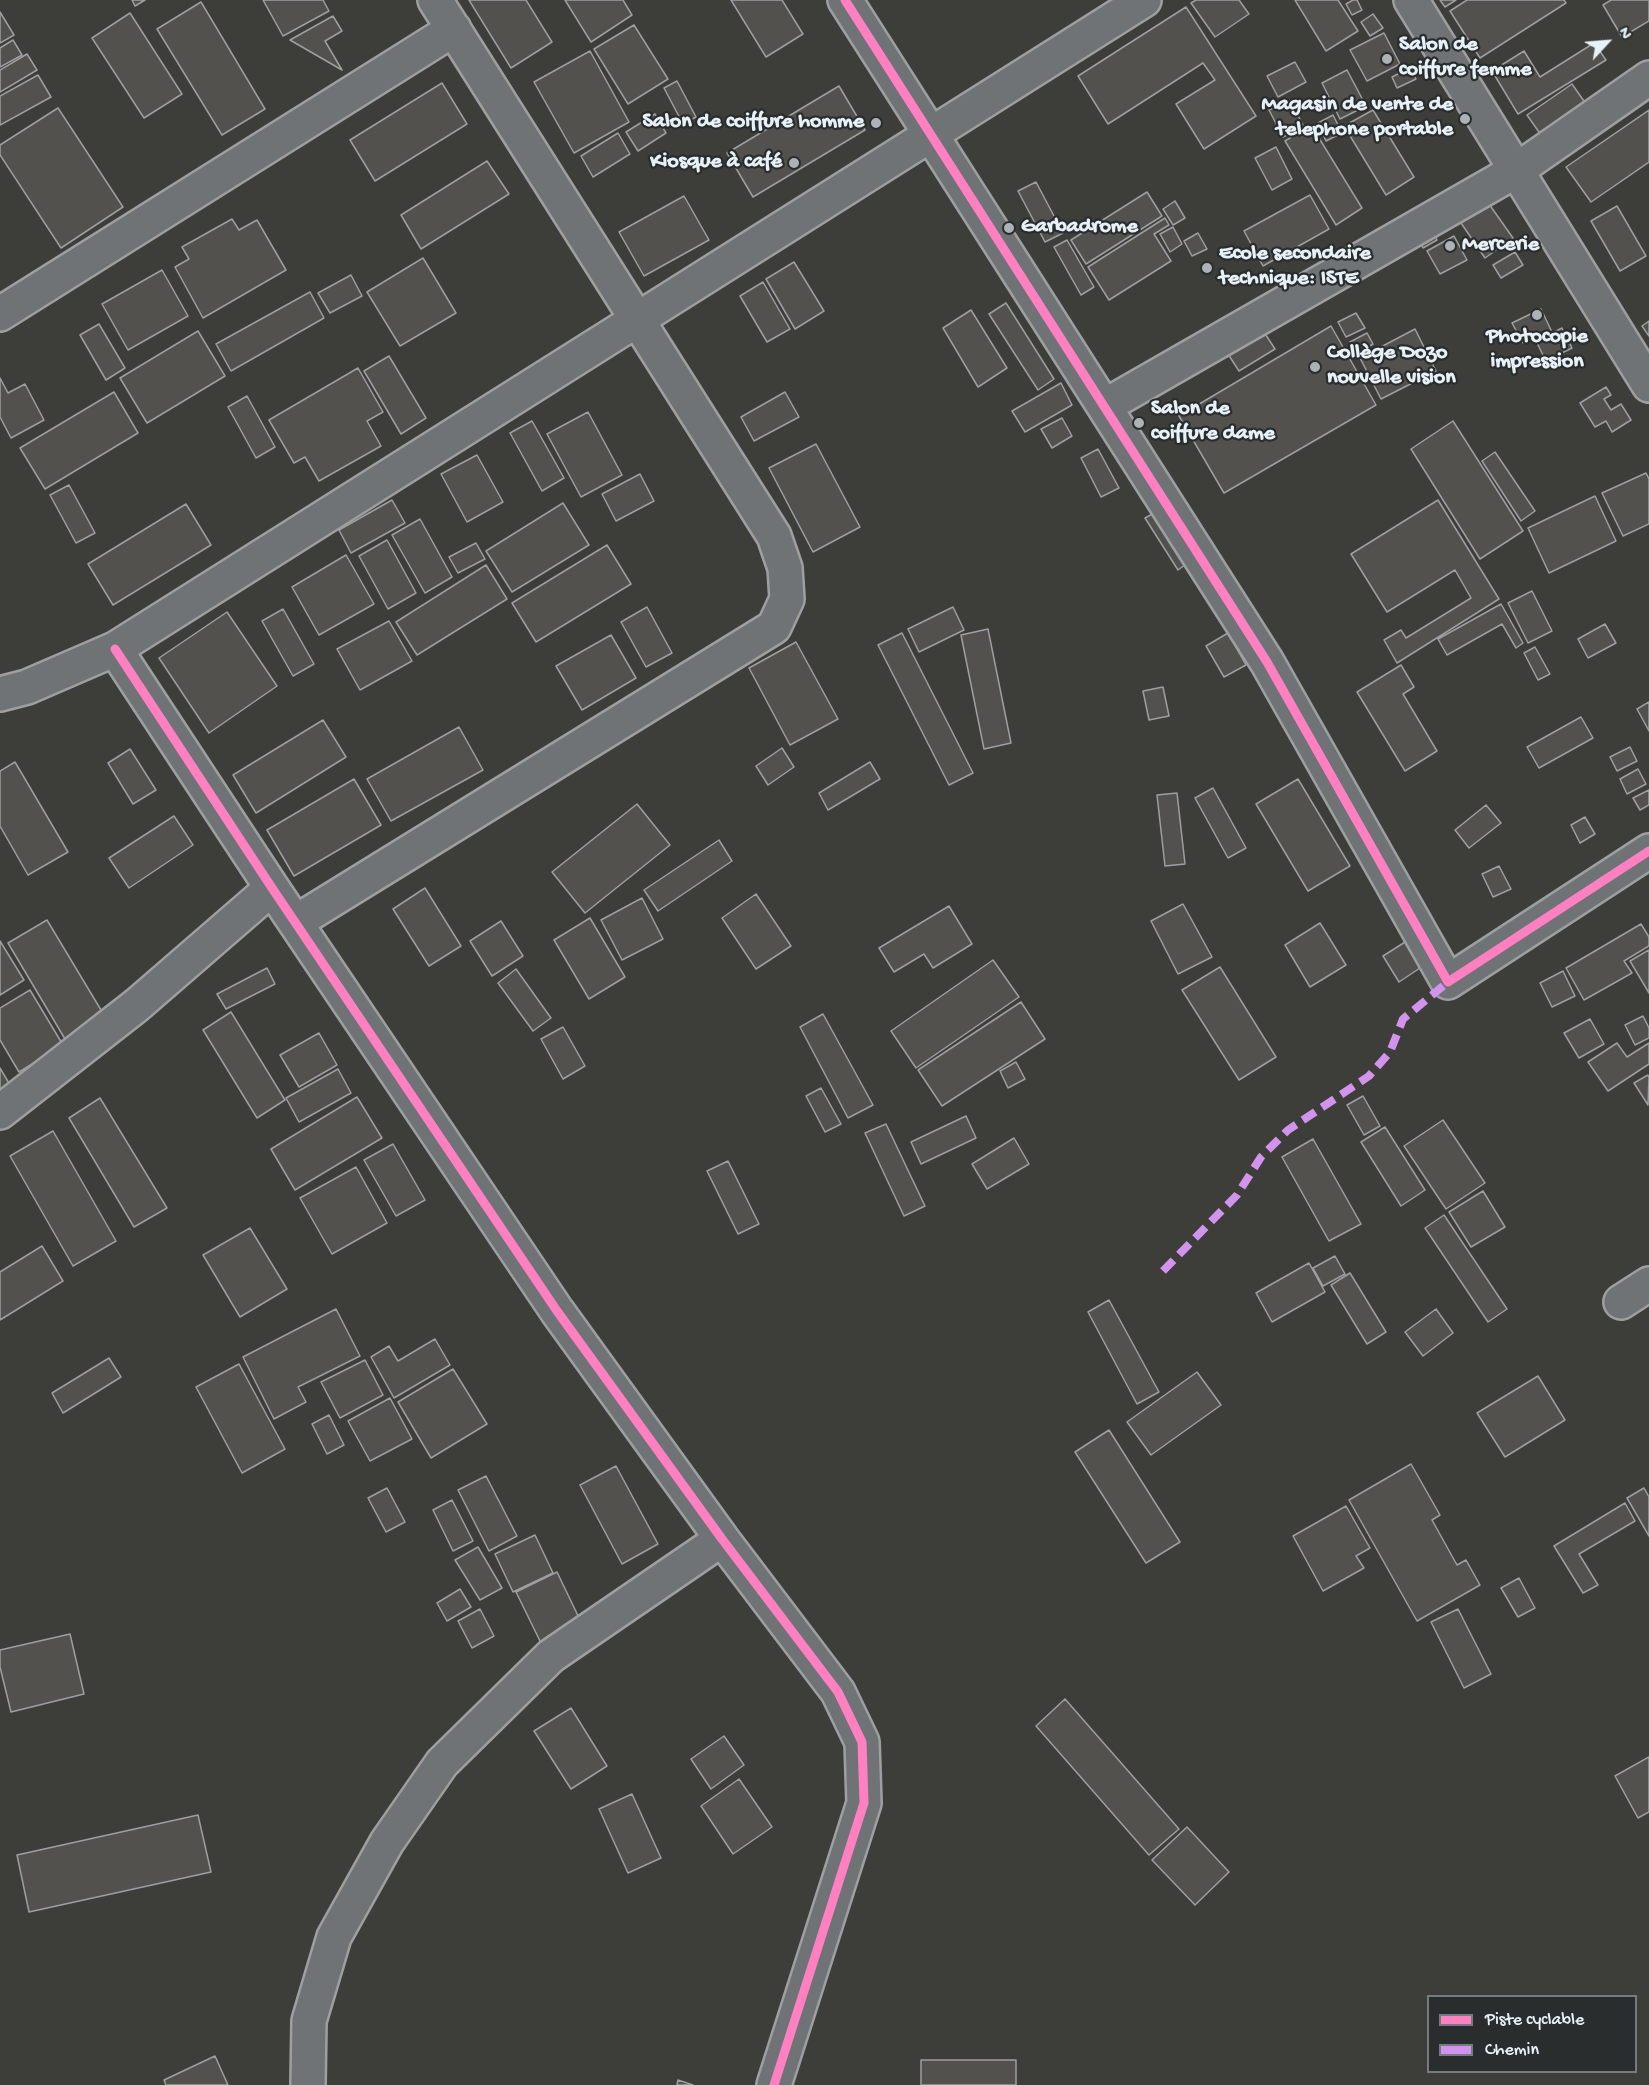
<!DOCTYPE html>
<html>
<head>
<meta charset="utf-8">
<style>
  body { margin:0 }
  #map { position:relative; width:1649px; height:2085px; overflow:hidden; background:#3d3d3a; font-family:"Gochi Hand",sans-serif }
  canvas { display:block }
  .legend { position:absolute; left:1427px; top:1995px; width:210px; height:78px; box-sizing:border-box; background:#2a2d2e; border:2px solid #767b7f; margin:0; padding:8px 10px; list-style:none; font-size:18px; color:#e8f1f8 }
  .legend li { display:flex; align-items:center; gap:12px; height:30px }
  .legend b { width:30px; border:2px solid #767b7f }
  .north { position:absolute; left:1577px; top:12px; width:60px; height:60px; -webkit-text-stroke:4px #2a2d2e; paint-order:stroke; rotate:64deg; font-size:16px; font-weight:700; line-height:24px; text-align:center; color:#e8f1f8 }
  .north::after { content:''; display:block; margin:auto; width:21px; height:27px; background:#e8f1f8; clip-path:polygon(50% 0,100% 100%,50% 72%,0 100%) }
</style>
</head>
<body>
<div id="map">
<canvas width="1649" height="2085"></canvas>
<ul class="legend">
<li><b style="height:8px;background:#ff80c0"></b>Piste cyclable</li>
<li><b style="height:8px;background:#d193ec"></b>Chemin</li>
</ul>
<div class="north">N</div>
</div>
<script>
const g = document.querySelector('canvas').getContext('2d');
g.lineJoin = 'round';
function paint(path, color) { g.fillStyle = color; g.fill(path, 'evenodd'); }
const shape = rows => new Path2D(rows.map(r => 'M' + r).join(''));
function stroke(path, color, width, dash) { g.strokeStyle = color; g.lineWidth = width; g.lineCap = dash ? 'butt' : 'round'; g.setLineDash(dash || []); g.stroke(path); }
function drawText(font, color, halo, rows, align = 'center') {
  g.font = font + ' "Gochi Hand",sans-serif'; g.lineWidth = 4.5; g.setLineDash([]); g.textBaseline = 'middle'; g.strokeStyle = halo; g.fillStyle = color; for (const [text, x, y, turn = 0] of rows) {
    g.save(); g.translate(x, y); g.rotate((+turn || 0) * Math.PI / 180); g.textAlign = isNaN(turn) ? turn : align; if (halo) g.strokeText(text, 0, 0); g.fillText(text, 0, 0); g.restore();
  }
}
const building = shape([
  [132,0,145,0,135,6,132,0],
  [263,0,323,0,329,11,283,36,263,0],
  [469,0,526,0,552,42,511,68,469,0],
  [565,0,623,0,632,15,591,42,565,0],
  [731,0,782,0,803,34,766,57,731,0],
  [1196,0,1239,0,1249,14,1215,37,1191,3,1196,0],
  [1295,0,1338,0,1358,31,1326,51,1295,0],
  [1353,0,1357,0,1362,10,1352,15,1346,4,1353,0],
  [1440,0,1456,0,1445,7,1440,0],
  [1467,0,1564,0,1566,3,1480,58,1450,11,1467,0],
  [1611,0,1649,0,1649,21,1622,37,1603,5,1611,0],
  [201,2,265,109,222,135,157,29,201,2],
  [1186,7,1256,116,1204,149,1176,104,1215,80,1203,63,1108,124,1078,76,1186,7],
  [0,12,14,35,0,43,0,12],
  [130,13,182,94,144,118,92,38,130,13],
  [1373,14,1383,28,1370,36,1361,22,1373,14],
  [333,16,342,31,325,41,342,70,290,40,333,16],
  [634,25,668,79,628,104,594,49,634,25],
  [1384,33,1400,64,1367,81,1350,50,1384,33],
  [13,40,22,55,0,67,0,48,13,40],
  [1594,43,1606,60,1518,114,1492,71,1524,51,1540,77,1594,43],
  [590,51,629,122,574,153,534,82,590,51],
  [27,54,37,70,0,92,0,70,27,54],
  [1295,62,1306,82,1278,97,1267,76,1295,62],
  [1410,68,1416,79,1397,88,1392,77,1410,68],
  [1347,70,1366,106,1340,119,1322,83,1347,70],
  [38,75,51,97,0,125,0,96,38,75],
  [677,81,696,117,683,124,664,88,677,81],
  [442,83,467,124,375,181,350,140,442,83],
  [1572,84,1586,104,1541,135,1527,115,1572,84],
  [839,86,865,130,753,197,727,153,839,86],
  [1290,100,1304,127,1283,137,1269,110,1290,100],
  [58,108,123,207,61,248,0,155,0,145,58,108],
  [1373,110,1414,177,1386,195,1344,126,1373,110],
  [1649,110,1649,162,1591,202,1566,167,1649,110],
  [655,114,666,133,638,151,626,132,655,114],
  [1333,115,1342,133,1326,141,1318,123,1333,115],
  [1311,125,1362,208,1336,225,1285,141,1311,125],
  [618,133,630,154,593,177,581,156,618,133],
  [1276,147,1292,179,1272,190,1255,158,1276,147],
  [487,161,509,194,421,249,401,215,487,161],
  [1036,182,1063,233,1045,242,1018,191,1036,182],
  [1147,192,1162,216,1086,264,1071,240,1147,192],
  [1310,195,1329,229,1263,266,1244,231,1310,195],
  [684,196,709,240,644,276,619,232,684,196],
  [1175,201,1185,218,1173,225,1163,209,1175,201],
  [1489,204,1513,238,1485,258,1461,223,1489,204],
  [1617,206,1646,256,1620,271,1591,221,1617,206],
  [1165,218,1169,225,1154,234,1171,261,1109,300,1088,267,1165,218],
  [232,219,239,230,257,220,286,270,203,318,175,267,189,259,182,247,232,219],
  [1173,227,1182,244,1170,252,1160,234,1173,227],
  [1432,230,1437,240,1423,248,1417,237,1432,230],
  [1198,233,1207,249,1192,256,1184,241,1198,233],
  [1454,236,1467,260,1440,274,1427,251,1454,236],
  [1067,240,1094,287,1081,295,1054,247,1067,240],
  [1515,252,1523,265,1501,278,1493,265,1515,252],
  [423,258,456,313,400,346,367,292,423,258],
  [794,262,824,311,795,329,766,279,794,262],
  [162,270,188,316,128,350,102,304,162,270],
  [351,275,362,296,330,313,318,293,351,275],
  [763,282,790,329,767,342,740,296,763,282],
  [310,292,324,318,231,371,216,344,310,292],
  [1006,303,1054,379,1038,390,989,314,1006,303],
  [1541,309,1551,330,1523,343,1512,323,1541,309],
  [971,310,1007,368,978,387,943,328,971,310],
  [1356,313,1365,328,1346,337,1338,322,1356,313],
  [1649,321,1649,336,1642,326,1649,321],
  [99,324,125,368,106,380,80,335,99,324],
  [1331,326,1376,405,1224,493,1179,416,1331,326],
  [1562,328,1572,348,1546,361,1536,341,1562,328],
  [1262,329,1275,349,1239,371,1226,351,1262,329],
  [1415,329,1436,371,1381,399,1360,358,1415,329],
  [198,331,225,376,147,423,120,378,198,331],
  [1367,333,1373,344,1357,354,1350,342,1367,333],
  [389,356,426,418,401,434,364,371,389,356],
  [358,368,383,412,367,421,381,446,319,481,305,457,294,463,269,420,358,368],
  [0,378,8,393,25,384,44,420,11,438,0,417,0,378],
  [1061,383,1072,405,1025,432,1012,411,1061,383],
  [1606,387,1611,395,1604,399,1611,410,1621,404,1631,420,1612,432,1606,421,1595,427,1580,403,1606,387],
  [114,392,138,433,45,489,20,448,114,392],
  [785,392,799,417,754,441,741,417,785,392],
  [247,396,275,447,256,458,228,407,247,396],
  [588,412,622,475,581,497,547,434,588,412],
  [1062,418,1072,436,1052,448,1041,429,1062,418],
  [532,421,564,478,542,491,510,433,532,421],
  [1453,421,1523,531,1480,559,1411,449,1453,421],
  [816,444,860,527,813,552,769,468,816,444],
  [1098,449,1119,488,1101,497,1081,458,1098,449],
  [1495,452,1535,511,1521,521,1482,461,1495,452],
  [477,455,503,502,467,522,441,474,477,455],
  [1646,473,1649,479,1649,524,1623,536,1602,493,1646,473],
  [640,474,654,501,616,521,602,494,640,474],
  [69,485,95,533,76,543,50,495,69,485],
  [1595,496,1616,541,1549,573,1528,528,1595,496],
  [392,500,405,523,351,553,339,530,392,500],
  [1438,500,1499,599,1397,663,1384,640,1401,630,1406,638,1471,598,1455,570,1387,612,1351,554,1438,500],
  [563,503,589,545,512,592,486,551,563,503],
  [186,504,211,545,113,605,88,564,186,504],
  [1156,512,1189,562,1178,570,1145,518,1156,512],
  [420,519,452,577,425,593,392,535,420,519],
  [387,540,416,593,388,609,359,556,387,540],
  [476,543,485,559,458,573,449,557,476,543],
  [607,545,631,584,536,642,512,603,607,545],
  [346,555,374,604,319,635,292,587,346,555],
  [486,565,507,599,417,655,396,622,486,565],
  [1532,591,1552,631,1528,643,1508,603,1532,591],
  [1501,604,1523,643,1516,648,1502,624,1447,655,1438,639,1501,604],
  [647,607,672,653,646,667,621,622,647,607],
  [953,607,964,630,919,652,908,629,953,607],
  [283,609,314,664,293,676,262,621,283,609],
  [227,612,277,686,209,733,159,658,227,612],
  [389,621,412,661,360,690,337,649,389,621],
  [1605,624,1616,643,1588,658,1578,639,1605,624],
  [988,629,1011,743,984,749,961,635,988,629],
  [902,633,973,773,949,785,878,645,902,633],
  [1228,633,1246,665,1224,677,1206,646,1228,633],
  [611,635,636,678,582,710,556,666,611,635],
  [796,642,838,719,790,745,749,668,796,642],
  [1535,647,1550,674,1538,680,1524,653,1535,647],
  [1401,665,1414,687,1403,694,1437,751,1405,771,1357,692,1401,665],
  [1163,687,1169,716,1149,720,1143,691,1163,687],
  [1649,702,1649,731,1637,709,1649,702],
  [1581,717,1593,738,1539,768,1527,747,1581,717],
  [323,720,346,757,256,813,233,775,323,720],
  [459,727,483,770,391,821,367,779,459,727],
  [1630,747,1637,761,1617,771,1610,757,1630,747],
  [782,748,794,767,768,785,756,766,782,748],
  [130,749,156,790,133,804,108,763,130,749],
  [15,762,68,852,28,875,0,826,0,771,15,762],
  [870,762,880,779,828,810,819,793,870,762],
  [1638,769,1646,784,1627,794,1620,779,1638,769],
  [354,779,381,825,294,876,267,830,354,779],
  [1298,779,1350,866,1308,891,1256,804,1298,779],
  [1213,788,1246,848,1228,858,1195,798,1213,788],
  [1649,790,1649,805,1640,810,1633,798,1649,790],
  [1177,793,1185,864,1165,866,1157,795,1177,793],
  [637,804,670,845,585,913,552,872,637,804],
  [1486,805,1501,823,1469,848,1455,830,1486,805],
  [174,816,193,845,129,888,109,858,174,816],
  [1585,817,1595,834,1580,843,1571,825,1585,817],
  [719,840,732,861,658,911,644,890,719,840],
  [1499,866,1511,889,1493,897,1482,874,1499,866],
  [425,888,461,946,429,966,393,909,425,888],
  [756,894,791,946,756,969,722,918,756,894],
  [642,898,663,939,622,960,601,920,642,898],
  [1183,904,1212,957,1178,974,1151,921,1183,904],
  [949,906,972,944,933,968,924,954,894,972,879,948,949,906],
  [590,918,625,977,589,999,554,940,590,918],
  [47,920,104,1015,65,1039,8,943,47,920],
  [501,921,523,956,492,976,470,941,501,921],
  [1320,923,1346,965,1310,987,1285,945,1320,923],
  [1641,924,1649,937,1649,946,1624,961,1632,973,1584,1000,1566,968,1641,924],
  [1413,937,1429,962,1399,982,1383,956,1413,937],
  [0,941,24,980,0,995,0,941],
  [1649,950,1649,993,1630,961,1649,950],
  [993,960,1019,997,916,1068,891,1031,993,960],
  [1220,967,1276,1057,1239,1080,1182,990,1220,967],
  [267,968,275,984,226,1009,217,994,267,968],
  [516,969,551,1018,533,1031,498,983,516,969],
  [1563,971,1575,996,1552,1007,1540,983,1563,971],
  [30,990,63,1045,19,1072,0,1040,0,1008,30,990],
  [1021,1002,1045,1039,942,1106,918,1070,1021,1002],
  [231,1012,285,1100,257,1118,203,1030,231,1012],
  [823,1014,873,1105,848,1118,800,1027,823,1014],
  [1643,1016,1649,1028,1649,1038,1635,1045,1625,1025,1643,1016],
  [1590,1019,1604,1044,1579,1058,1564,1033,1590,1019],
  [563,1027,585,1066,563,1079,541,1039,563,1027],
  [319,1033,337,1065,299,1087,280,1055,319,1033],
  [1617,1043,1627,1057,1649,1043,1649,1064,1608,1091,1588,1062,1617,1043],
  [1016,1062,1025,1079,1008,1088,1000,1071,1016,1062],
  [0,1068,10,1085,0,1091,0,1068],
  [338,1069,351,1093,299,1122,286,1098,338,1069],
  [1648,1075,1649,1077,1648,1105,1634,1083,1648,1075],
  [821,1088,841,1124,825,1132,806,1096,821,1088],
  [1363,1096,1380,1126,1364,1135,1347,1105,1363,1096],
  [357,1097,382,1138,295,1190,271,1149,357,1097],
  [100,1098,167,1208,134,1227,69,1118,100,1098],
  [966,1116,976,1138,921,1164,911,1142,966,1116],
  [1443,1120,1485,1183,1446,1209,1404,1146,1443,1120],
  [886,1124,925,1206,904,1216,865,1133,886,1124],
  [1385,1127,1425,1190,1401,1206,1361,1142,1385,1127],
  [53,1131,116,1241,73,1266,10,1156,53,1131],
  [1014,1138,1029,1164,987,1189,972,1164,1014,1138],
  [1313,1139,1361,1224,1329,1241,1282,1157,1313,1139],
  [393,1144,425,1200,396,1216,364,1160,393,1144],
  [728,1161,759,1224,738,1234,707,1171,728,1161],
  [356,1167,387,1223,332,1254,300,1198,356,1167],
  [1483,1191,1505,1227,1471,1247,1449,1212,1483,1191],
  [1444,1215,1507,1309,1488,1322,1425,1228,1444,1215],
  [250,1228,287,1289,240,1317,203,1255,250,1228],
  [42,1246,63,1281,0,1320,0,1272,42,1246],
  [1335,1256,1345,1274,1323,1286,1313,1268,1335,1256],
  [1309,1263,1325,1292,1272,1322,1256,1293,1309,1263],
  [1350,1273,1386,1332,1367,1344,1331,1285,1350,1273],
  [1109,1300,1159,1392,1137,1404,1088,1312,1109,1300],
  [336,1309,360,1356,298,1387,306,1402,274,1419,243,1357,336,1309],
  [1436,1309,1453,1333,1423,1356,1405,1332,1436,1309],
  [435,1339,450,1365,394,1398,371,1357,389,1346,398,1361,435,1339],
  [109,1358,121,1377,63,1413,52,1393,109,1358],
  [365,1360,383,1395,340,1418,321,1382,365,1360],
  [239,1364,285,1449,242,1473,196,1387,239,1364],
  [453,1369,487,1424,431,1458,398,1402,453,1369],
  [1197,1372,1221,1405,1151,1455,1127,1422,1197,1372],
  [1538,1376,1565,1420,1505,1457,1477,1413,1538,1376],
  [390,1398,412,1439,370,1461,348,1421,390,1398],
  [329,1415,344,1445,327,1454,312,1424,329,1415],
  [1109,1430,1180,1542,1146,1563,1075,1452,1109,1430],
  [1411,1464,1440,1515,1432,1520,1457,1565,1466,1560,1480,1585,1417,1621,1349,1500,1411,1464],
  [616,1466,658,1544,622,1564,580,1485,616,1466],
  [486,1476,517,1536,489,1551,458,1490,486,1476],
  [387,1488,405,1522,386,1532,368,1498,387,1488],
  [1644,1488,1649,1497,1649,1536,1627,1498,1644,1488],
  [452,1500,473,1541,453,1551,433,1510,452,1500],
  [1625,1503,1635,1521,1579,1554,1598,1585,1583,1593,1554,1546,1625,1503],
  [1346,1506,1370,1548,1356,1556,1364,1568,1323,1591,1293,1536,1346,1506],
  [535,1535,553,1573,513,1592,495,1554,535,1535],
  [478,1547,502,1588,480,1600,455,1560,478,1547],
  [557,1572,582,1624,541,1643,516,1592,557,1572],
  [1519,1578,1535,1608,1518,1617,1501,1588,1519,1578],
  [460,1589,471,1607,447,1621,437,1603,460,1589],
  [480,1609,494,1636,472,1648,458,1621,480,1609],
  [1458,1609,1491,1674,1464,1688,1431,1622,1458,1609],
  [70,1634,84,1694,11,1712,0,1667,0,1650,70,1634],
  [1065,1699,1179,1829,1149,1855,1036,1726,1065,1699],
  [571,1708,607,1766,571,1789,534,1731,571,1708],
  [724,1736,744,1765,711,1789,691,1759,724,1736],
  [1649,1757,1649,1812,1638,1818,1615,1776,1649,1757],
  [739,1779,772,1827,733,1854,701,1806,739,1779],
  [632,1794,661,1858,628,1873,599,1809,632,1794],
  [198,1815,211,1872,29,1912,17,1855,198,1815],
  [1187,1827,1229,1872,1195,1905,1152,1860,1187,1827],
  [215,2056,228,2085,166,2085,164,2080,215,2056],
  [921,2060,1016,2060,1016,2085,921,2085,921,2060],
  [678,2080,693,2085,677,2085,678,2080]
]);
const minor = shape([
  [845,0,1267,662,1448,982,1649,851],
  [1411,0,1649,385],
  [0,314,454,29],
  [1105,406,1517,170,1649,78],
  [115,649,272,888,557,1311,722,1539,838,1692,862,1742,864,1803,774,2085],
  [0,694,27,687,115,649,1144,0],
  [296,922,774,627,787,599,785,568,774,536,435,0],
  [0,1112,137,1005,272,888],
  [1621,1302,1649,1284],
  [308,2085,309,2021,334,1937,387,1842,442,1763,551,1656,722,1539]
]);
const quiet = shape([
  [1163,1271,1237,1195,1261,1157,1288,1130,1369,1076,1390,1052,1403,1019,1448,982]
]);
const cycleway = shape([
  [845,0,1267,662,1448,982,1649,851],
  [115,649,272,888,557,1311,722,1539,838,1692,862,1742,864,1803,774,2085]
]);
const markers = [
  [1387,59,6,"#acb2b6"],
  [1465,119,6,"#acb2b6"],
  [876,123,6,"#acb2b6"],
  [794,163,6,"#acb2b6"],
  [1009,228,6,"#acb2b6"],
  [1450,246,6,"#acb2b6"],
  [1207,268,6,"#acb2b6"],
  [1537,315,6,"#acb2b6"],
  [1315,367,6,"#acb2b6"],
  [1139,423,6,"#acb2b6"]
];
const poiNames = [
  ["Salon de",1399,46],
  ["coiffure femme",1399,71],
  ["Magasin de vente de",1453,106,"right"],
  ["telephone portable",1453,131,"right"],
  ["Salon de coiffure homme",864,123,"right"],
  ["Kiosque à café",782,163,"right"],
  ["Garbadrome",1021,228],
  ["Mercerie",1462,246],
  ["Ecole secondaire",1219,255],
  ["technique: ISTE",1219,280],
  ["Photocopie",1537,338,"center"],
  ["impression",1537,363,"center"],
  ["Collège Dozo",1327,354],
  ["nouvelle vision",1327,379],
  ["Salon de",1151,410],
  ["coiffure dame",1151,435]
];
paint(building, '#53514d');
stroke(building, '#9e9fa0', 1.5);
stroke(minor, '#9e9fa0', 38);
stroke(minor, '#6f7375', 33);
stroke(quiet, '#d193ec', 8, [15, 8]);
stroke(cycleway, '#ff80c0', 9);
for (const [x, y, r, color] of markers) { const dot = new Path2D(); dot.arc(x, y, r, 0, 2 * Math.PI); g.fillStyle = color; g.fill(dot); stroke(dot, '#2a2d2e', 2); }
drawText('bold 22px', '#e8f1f8', '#2a2d2e', poiNames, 'left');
</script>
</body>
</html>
